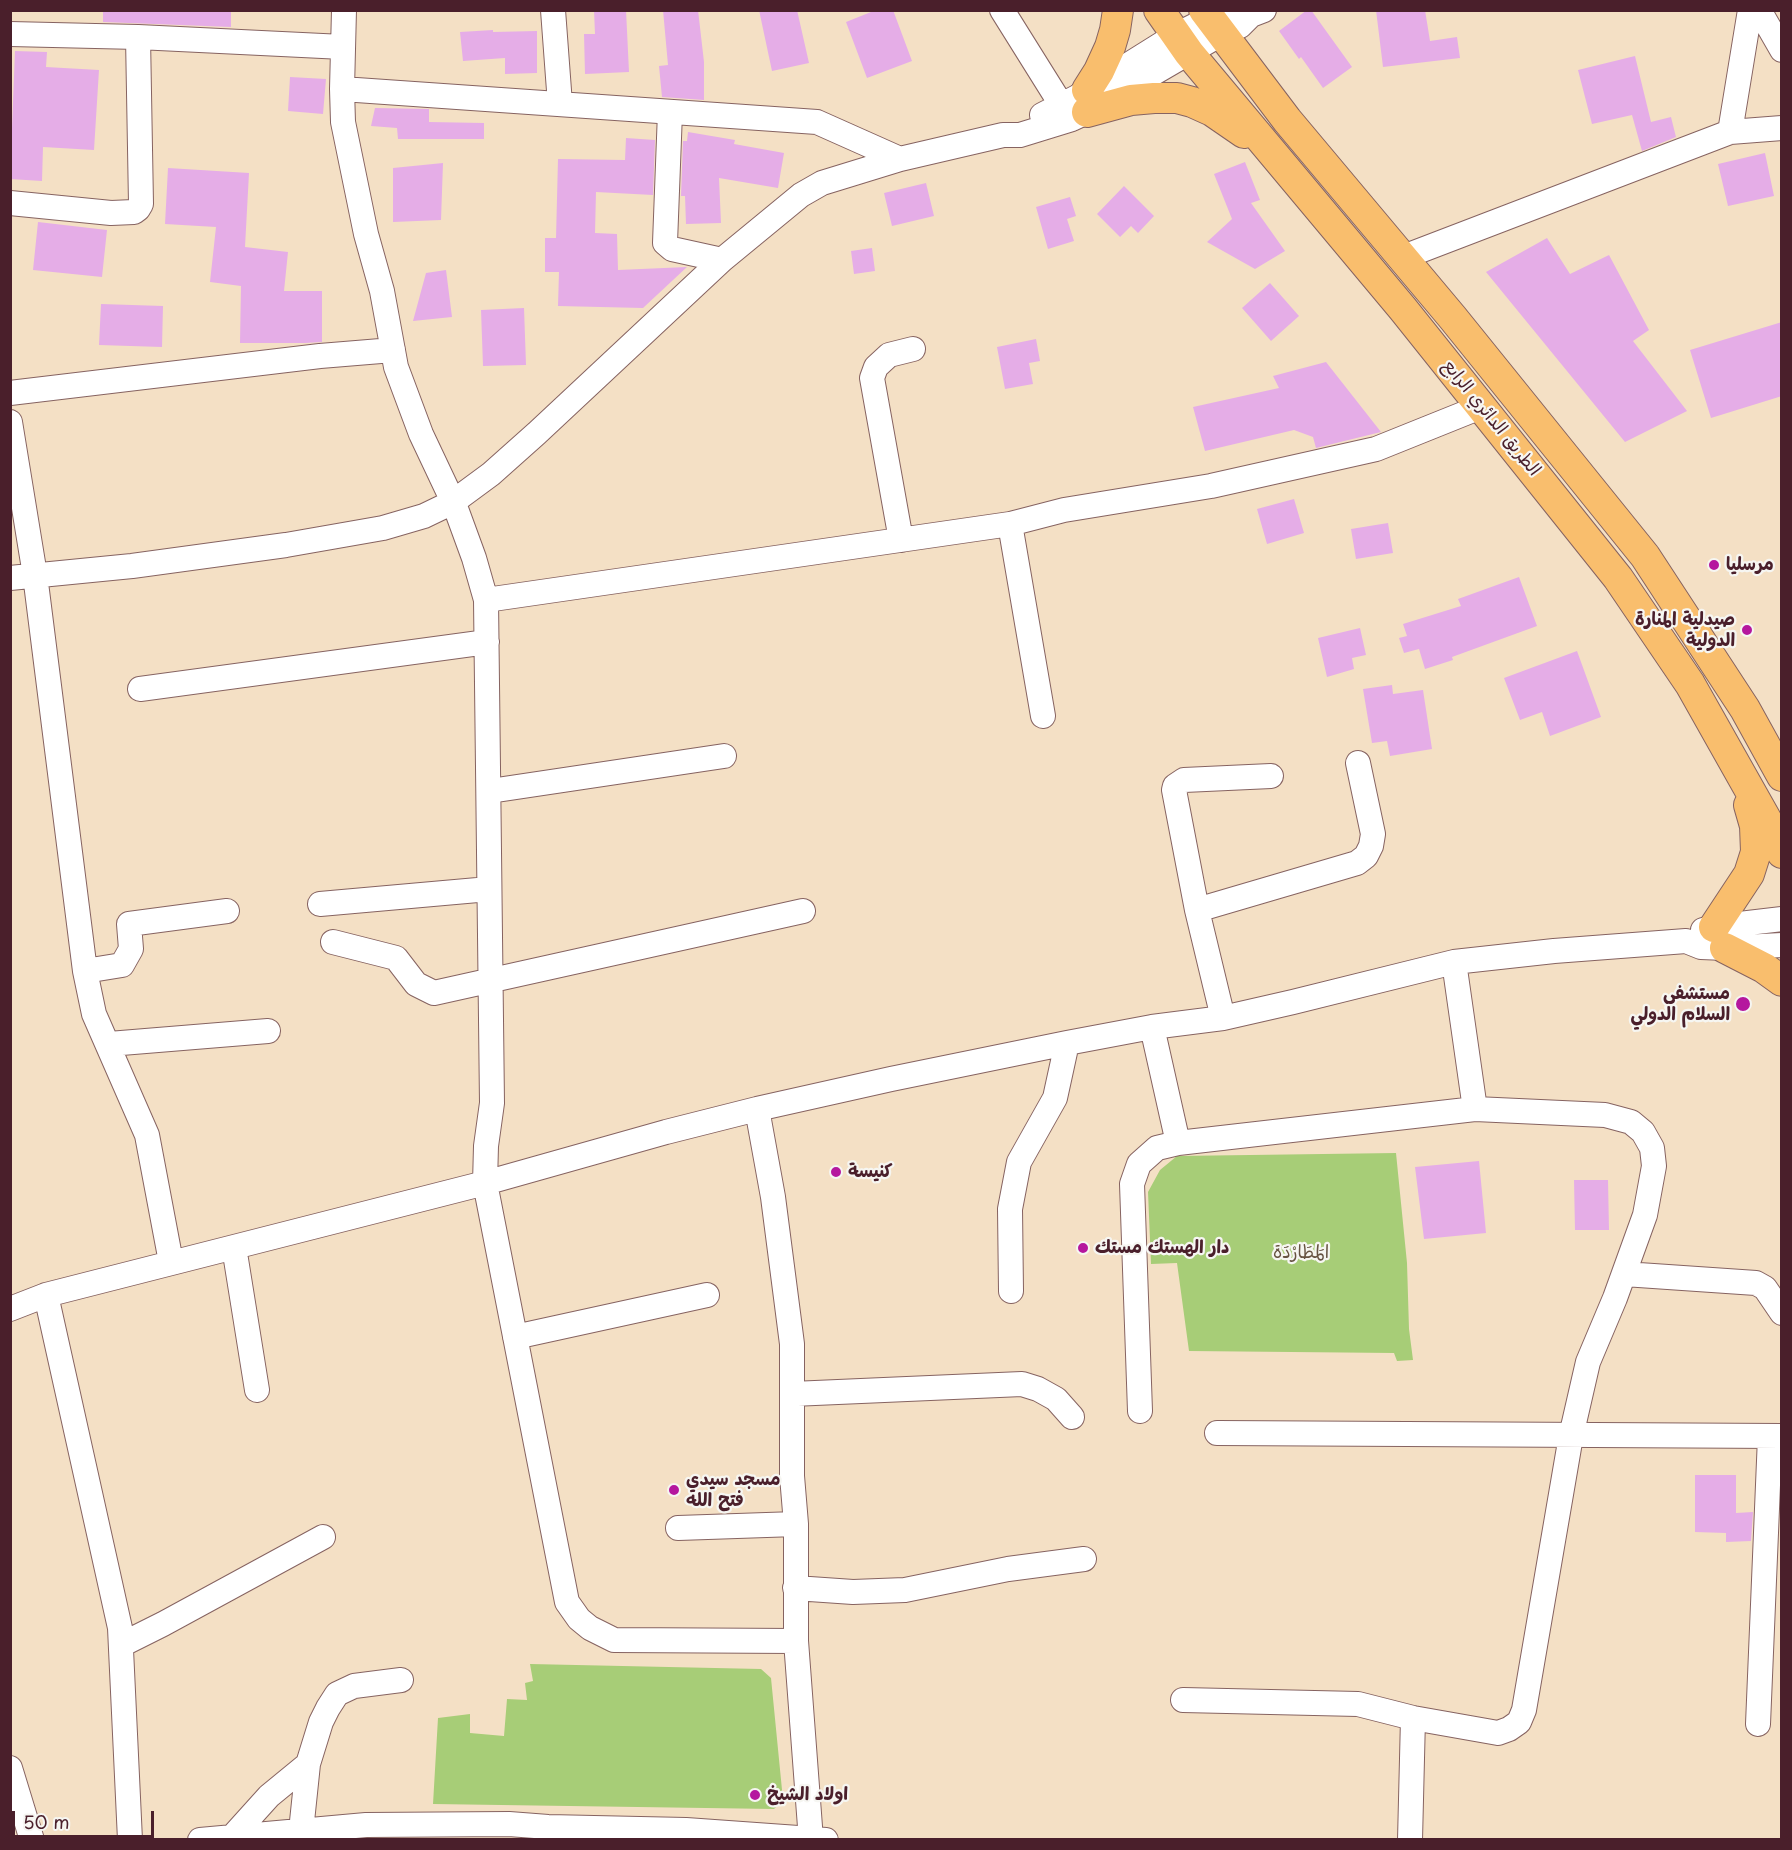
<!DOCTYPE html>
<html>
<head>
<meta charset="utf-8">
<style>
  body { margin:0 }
  #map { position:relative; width:1792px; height:1850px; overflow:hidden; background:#f4e0c5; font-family:"Playpen Sans",sans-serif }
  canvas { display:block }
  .frame { position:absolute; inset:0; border:12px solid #4a1f2b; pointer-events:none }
  .scale { position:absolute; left:12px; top:1811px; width:142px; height:27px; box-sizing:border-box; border:3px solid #4a1f2b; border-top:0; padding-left:8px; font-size:18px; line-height:21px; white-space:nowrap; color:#4a1f2b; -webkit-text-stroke:4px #f6f6f2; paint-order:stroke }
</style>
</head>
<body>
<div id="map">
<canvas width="1792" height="1850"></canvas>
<div class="frame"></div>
<div class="scale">50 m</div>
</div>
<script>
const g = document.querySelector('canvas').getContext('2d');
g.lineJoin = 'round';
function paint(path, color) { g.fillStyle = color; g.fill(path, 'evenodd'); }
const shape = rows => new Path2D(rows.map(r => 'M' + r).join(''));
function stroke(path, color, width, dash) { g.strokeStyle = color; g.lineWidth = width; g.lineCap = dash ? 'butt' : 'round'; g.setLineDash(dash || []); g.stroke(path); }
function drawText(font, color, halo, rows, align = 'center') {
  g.font = font + ' "Playpen Sans","Playpen Sans Arabic",sans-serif'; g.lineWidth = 4.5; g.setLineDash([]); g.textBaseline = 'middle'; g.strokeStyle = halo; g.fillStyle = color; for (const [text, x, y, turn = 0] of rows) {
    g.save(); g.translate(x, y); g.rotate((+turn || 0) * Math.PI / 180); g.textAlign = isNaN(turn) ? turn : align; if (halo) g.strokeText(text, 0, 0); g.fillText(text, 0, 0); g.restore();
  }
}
const green = shape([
  [1396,1153,1407,1263,1409,1329,1413,1360,1397,1361,1394,1353,1189,1351,1177,1263,1151,1264,1148,1192,1160,1170,1177,1156],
  [530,1664,761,1669,771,1678,783,1800,774,1809,433,1804,438,1718,470,1714,470,1733,504,1736,507,1699,527,1700,525,1683,533,1681]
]);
const building = shape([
  [103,10,231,10,231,27,103,22],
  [594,10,626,10,629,72,585,74,584,34,595,34],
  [663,10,698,10,704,62,704,100,662,97,659,66,668,65],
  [759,10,797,10,809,63,772,71],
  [876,10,893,10,912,61,867,78,846,22],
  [1307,10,1311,10,1352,67,1323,88,1301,57,1299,59,1279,31],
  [1376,10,1425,10,1430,41,1457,37,1460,58,1383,67],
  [493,30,493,32,537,31,537,73,505,74,505,58,463,61,460,32],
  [15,51,47,52,46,67,99,70,94,150,43,147,42,181,10,179],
  [1635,56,1651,122,1671,117,1676,137,1642,151,1632,115,1592,124,1578,70],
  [290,77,326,79,323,114,288,111],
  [375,108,429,109,429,122,484,123,484,139,398,139,397,128,371,126],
  [688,132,735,140,734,144,784,153,778,188,719,178,721,223,686,224,685,196,681,196,683,141,687,141],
  [626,138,655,140,653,195,596,192,595,233,617,234,618,270,687,267,643,308,558,306,559,272,545,272,545,238,556,238,558,159,625,160],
  [1765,153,1774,196,1728,206,1718,164],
  [1245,162,1260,200,1251,203,1285,251,1255,269,1207,242,1232,219,1214,174],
  [443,163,441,220,393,222,393,168],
  [168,168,249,173,245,247,288,252,284,291,322,291,322,342,305,343,240,343,241,286,210,282,216,227,165,224],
  [926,183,934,216,892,226,884,193],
  [1124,186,1154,216,1138,233,1131,226,1120,237,1097,214],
  [1070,197,1076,216,1067,219,1074,241,1048,249,1036,207],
  [38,222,107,230,102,277,33,270],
  [1547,238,1570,274,1609,255,1649,330,1633,341,1687,411,1625,442,1486,272],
  [872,248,875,271,854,274,851,251],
  [446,270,452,317,413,321,426,273],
  [1270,283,1299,316,1271,341,1242,308],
  [101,304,163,306,162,347,99,345],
  [524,308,526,365,483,366,481,310],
  [1782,322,1782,396,1711,418,1690,350],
  [1036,339,1040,361,1029,363,1033,384,1005,389,997,347],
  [1326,362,1381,432,1316,448,1313,437,1294,430,1205,451,1193,407,1279,388,1273,376],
  [1294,499,1304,533,1267,544,1257,509],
  [1388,523,1393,553,1356,559,1351,529],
  [1519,577,1537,626,1452,657,1453,660,1425,669,1419,649,1404,653,1399,638,1407,636,1403,624,1461,606,1458,599],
  [1360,628,1366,655,1352,658,1354,669,1327,677,1318,638],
  [1577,651,1601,717,1550,736,1542,712,1520,720,1504,678],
  [1392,685,1393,694,1423,690,1432,749,1390,756,1387,741,1372,743,1363,689],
  [1479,1161,1486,1233,1424,1239,1415,1167],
  [1574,1180,1608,1180,1609,1230,1575,1230],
  [1695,1475,1736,1475,1736,1513,1753,1512,1751,1541,1726,1542,1726,1533,1695,1532]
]);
const minor = shape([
  [344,10,342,89,343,122,366,234,382,291,396,367,421,434,455,506,474,558,486,600,492,1103,486,1146,485,1183,567,1602,579,1619,590,1628,614,1640,796,1641],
  [553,10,560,104],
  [1002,10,1062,106],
  [1759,10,1782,50],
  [10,34,138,37,343,47],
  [342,89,817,122,900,159],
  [670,112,665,243,672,249,722,260],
  [1042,115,1077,97,1176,35,1210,18,1233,10],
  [1730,132,1750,10],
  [10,203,111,213,134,212,138,209,141,204,138,37],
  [1401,258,1730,132,1782,128],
  [10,393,320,356,393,350],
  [10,422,35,575,85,971,94,1014,147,1135,171,1262],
  [1010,524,1043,716],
  [901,540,872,378,876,367,889,355,913,349],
  [10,578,132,566,286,545,383,528,424,516,453,502,491,474,537,433,722,260,801,195,822,183,900,159,1003,135,1020,135,1072,119,1087,112,1221,34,1240,26,1251,15,1264,10],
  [486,600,1010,524,1064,510,1211,486,1376,449,1483,406],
  [140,689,487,642],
  [490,791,724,756],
  [320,904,489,889],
  [1197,910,1357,863,1366,856,1371,846,1373,834,1358,763],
  [1703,930,1714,927,1782,919],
  [333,942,396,958,416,984,434,993,803,911],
  [1454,962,1475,1109],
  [85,971,122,965,131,949,129,924,227,911],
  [1223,1018,1197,910,1174,790,1175,786,1184,780,1271,776],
  [1152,1027,1178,1143],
  [109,1044,268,1031],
  [757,1109,773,1197,792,1344,792,1476,796,1524,796,1641,811,1840],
  [234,1247,257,1390],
  [1624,1274,1756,1283,1765,1288,1782,1313],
  [1011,1291,1010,1209,1019,1162,1055,1098,1067,1043],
  [46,1295,120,1628,130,1840],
  [10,1309,46,1295,485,1183,666,1132,757,1109,891,1079,1067,1043,1152,1027,1223,1018,1293,1002,1454,962,1554,951,1686,941,1701,947,1725,948,1782,945],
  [515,1337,707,1295],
  [792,1394,1022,1384,1038,1389,1056,1399,1072,1417],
  [1140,1411,1132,1184,1139,1164,1157,1148,1178,1143,1475,1109,1605,1115,1631,1122,1643,1132,1652,1148,1654,1166,1645,1215,1615,1298,1588,1362,1571,1436,1524,1710,1519,1722,1509,1729,1498,1733,1413,1718,1358,1704,1183,1700],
  [1217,1433,1782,1436],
  [678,1528,796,1524],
  [795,1588,853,1592,905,1590,1008,1569,1084,1559],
  [121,1645,163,1624,323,1537],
  [1758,1724,1770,1437],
  [10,1768,32,1840],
  [232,1837,269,1796,308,1764],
  [200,1840,366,1825,509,1824,548,1827,686,1830,826,1840],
  [302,1840,301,1831,308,1764,321,1722,328,1708,337,1694,354,1686,401,1680],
  [1410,1840,1413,1718]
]);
const major = shape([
  [1159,10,1189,53,1403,309,1618,578,1690,684,1770,826,1782,853],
  [1204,10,1287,120,1453,318,1645,556,1745,709,1782,776],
  [1087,90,1099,71,1110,47,1115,30,1118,10],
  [1087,112,1131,100,1154,98,1177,98,1192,102,1212,111,1244,133],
  [1714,927,1749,874,1756,852,1755,826,1749,805],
  [1725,948,1764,968,1782,981]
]);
const markers = [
  [1714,565,6,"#b5179e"],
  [1747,630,6,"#b5179e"],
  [1743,1004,8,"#b5179e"],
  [836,1172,6,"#b5179e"],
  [1083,1248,6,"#b5179e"],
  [674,1490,6,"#b5179e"],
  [755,1795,6,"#b5179e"]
];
const streetNames = [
  ["الطريق الدائري الرابع",1491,418,51]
];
const poiNames = [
  ["مرسليا",1726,565],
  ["صيدلية المنارة",1735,620,"right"],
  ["الدولية",1735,641,"right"],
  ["مستشفي",1730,994,"right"],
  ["السلام الدولي",1730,1015,"right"],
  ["كنيسة",848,1172],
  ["دار الهستك مستك",1095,1248],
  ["مسجد سيدي",686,1480],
  ["فتح الله",686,1501],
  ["اولاد الشيخ",767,1795]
];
const parkNames = [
  ["المَطَارْدَة",1301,1253]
];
paint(green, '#a7cd77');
paint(building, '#e5ade7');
stroke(minor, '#866361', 26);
stroke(major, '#866361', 32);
stroke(minor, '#fff', 24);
stroke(major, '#f9be6d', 30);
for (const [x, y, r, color] of markers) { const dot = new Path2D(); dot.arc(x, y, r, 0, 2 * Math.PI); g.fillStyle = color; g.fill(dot); stroke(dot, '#f6f6f2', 2); }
drawText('18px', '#4a1f2b', '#f6f6f2', streetNames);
drawText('bold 18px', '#4a1f2b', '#f6f6f2', poiNames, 'left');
drawText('18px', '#665342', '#f6f6f2', parkNames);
</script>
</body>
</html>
